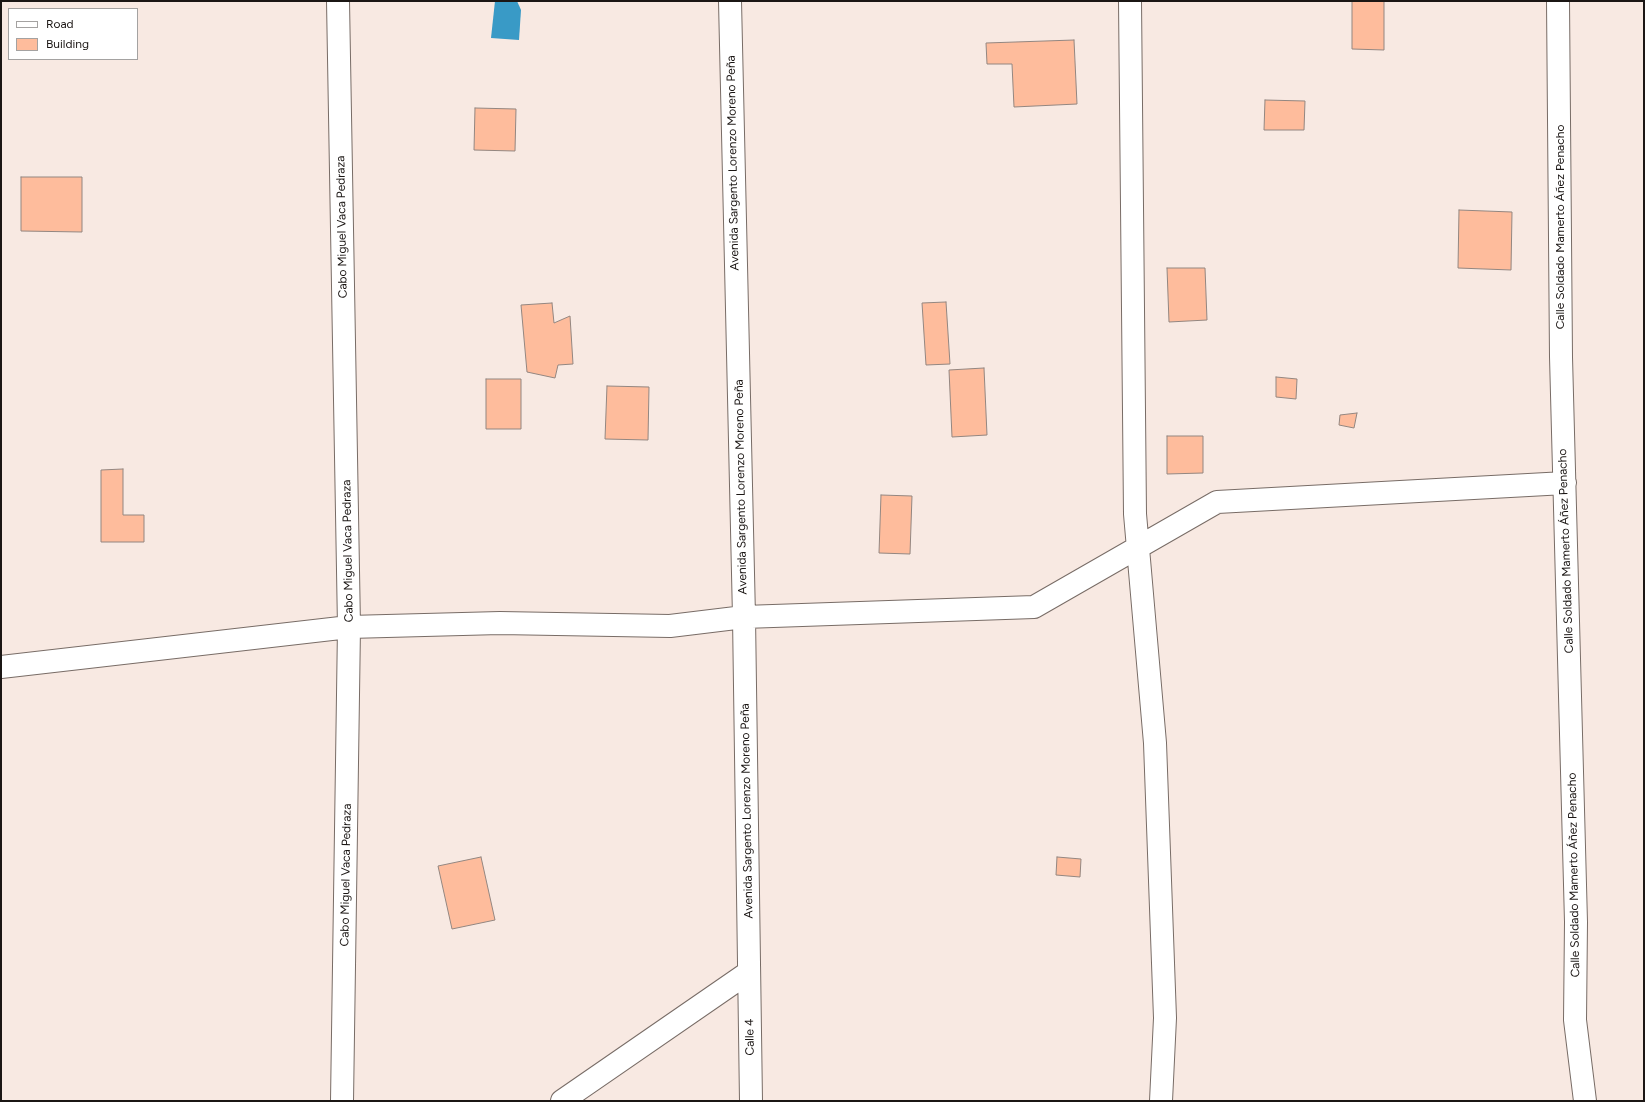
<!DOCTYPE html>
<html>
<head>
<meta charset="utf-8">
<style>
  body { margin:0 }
  #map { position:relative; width:1645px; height:1102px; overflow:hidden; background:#f8e9e2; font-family:Figtree,sans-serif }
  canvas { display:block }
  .frame { position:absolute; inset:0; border:2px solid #1b1614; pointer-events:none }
  .legend { position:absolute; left:8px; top:8px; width:130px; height:52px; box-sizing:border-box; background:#fff; border:1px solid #a4a2a1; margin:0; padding:5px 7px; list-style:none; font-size:12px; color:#1b1614 }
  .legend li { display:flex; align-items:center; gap:8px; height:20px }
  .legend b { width:20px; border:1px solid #a4a2a1 }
</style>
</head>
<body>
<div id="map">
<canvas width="1645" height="1102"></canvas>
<div class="frame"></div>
<ul class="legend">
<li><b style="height:5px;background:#fff"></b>Road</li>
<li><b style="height:11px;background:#febc9c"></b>Building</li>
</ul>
</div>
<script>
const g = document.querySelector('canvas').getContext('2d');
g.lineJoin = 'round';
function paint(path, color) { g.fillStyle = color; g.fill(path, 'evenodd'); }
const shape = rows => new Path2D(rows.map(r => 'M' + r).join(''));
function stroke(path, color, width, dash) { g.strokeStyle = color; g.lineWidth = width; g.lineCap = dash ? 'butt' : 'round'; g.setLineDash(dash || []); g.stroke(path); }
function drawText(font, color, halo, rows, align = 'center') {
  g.font = font + ' Figtree,sans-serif'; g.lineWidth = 3; g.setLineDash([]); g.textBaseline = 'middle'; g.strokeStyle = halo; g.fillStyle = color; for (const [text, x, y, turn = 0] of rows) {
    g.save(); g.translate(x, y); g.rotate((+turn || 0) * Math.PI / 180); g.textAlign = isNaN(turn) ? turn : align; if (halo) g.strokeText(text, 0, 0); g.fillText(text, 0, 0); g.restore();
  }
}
const water = shape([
  [495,1,517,1,521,10,519,40,491,38]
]);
const building = shape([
  [1352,1,1384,1,1384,50,1352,49,1352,1],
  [1074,40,1077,104,1014,107,1012,64,987,64,986,43,1074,40],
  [1265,100,1305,101,1304,130,1264,130,1265,100],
  [475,108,516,109,515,151,474,150,475,108],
  [21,177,82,177,82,232,21,231,21,177],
  [1459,210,1512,212,1511,270,1458,268,1459,210],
  [1167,268,1205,268,1207,320,1169,322,1167,268],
  [946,302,950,364,926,365,922,303,946,302],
  [552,303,554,323,570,316,573,364,558,365,555,378,527,372,521,305,552,303],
  [984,368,987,435,952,437,949,370,984,368],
  [1276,377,1297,379,1296,399,1276,397,1276,377],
  [486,379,521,379,521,429,486,429,486,379],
  [607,386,649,387,648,440,605,439,607,386],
  [1357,413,1354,428,1339,425,1340,415,1357,413],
  [1167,436,1203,436,1203,473,1167,474,1167,436],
  [123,469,123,515,144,515,144,542,101,542,101,470,123,469],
  [881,495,912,496,910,554,879,553,881,495],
  [481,857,495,920,452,929,438,866,481,857],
  [1057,857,1081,859,1080,877,1056,875,1057,857]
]);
const minor = shape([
  [338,1,349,627,342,1101],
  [730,1,744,617,751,1101],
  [1130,1,1135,514,1155,743,1165,1018,1161,1101],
  [1558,1,1561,357,1576,922,1575,1020,1585,1101],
  [1,667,349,627,500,623,670,626,744,617,1034,607,1217,502,1565,483],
  [562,1101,749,972]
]);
const streetNames = [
  ["Avenida Sargento Lorenzo Moreno Peña",733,163,-91],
  ["Cabo Miguel Vaca Pedraza",342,227,-91],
  ["Calle Soldado Mamerto Áñez Penacho",1560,227,-90],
  ["Avenida Sargento Lorenzo Moreno Peña",741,487,-91],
  ["Cabo Miguel Vaca Pedraza",348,551,-91],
  ["Calle Soldado Mamerto Áñez Penacho",1566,551,-92],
  ["Avenida Sargento Lorenzo Moreno Peña",747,811,-91],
  ["Cabo Miguel Vaca Pedraza",346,875,-89],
  ["Calle Soldado Mamerto Áñez Penacho",1574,875,-91],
  ["Calle 4",750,1037,-91]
];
paint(water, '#399ac6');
paint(building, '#febc9c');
stroke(building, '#938680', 1);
stroke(minor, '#786c66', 24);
stroke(minor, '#fff', 22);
drawText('12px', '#1b1614', '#fff', streetNames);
</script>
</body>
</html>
